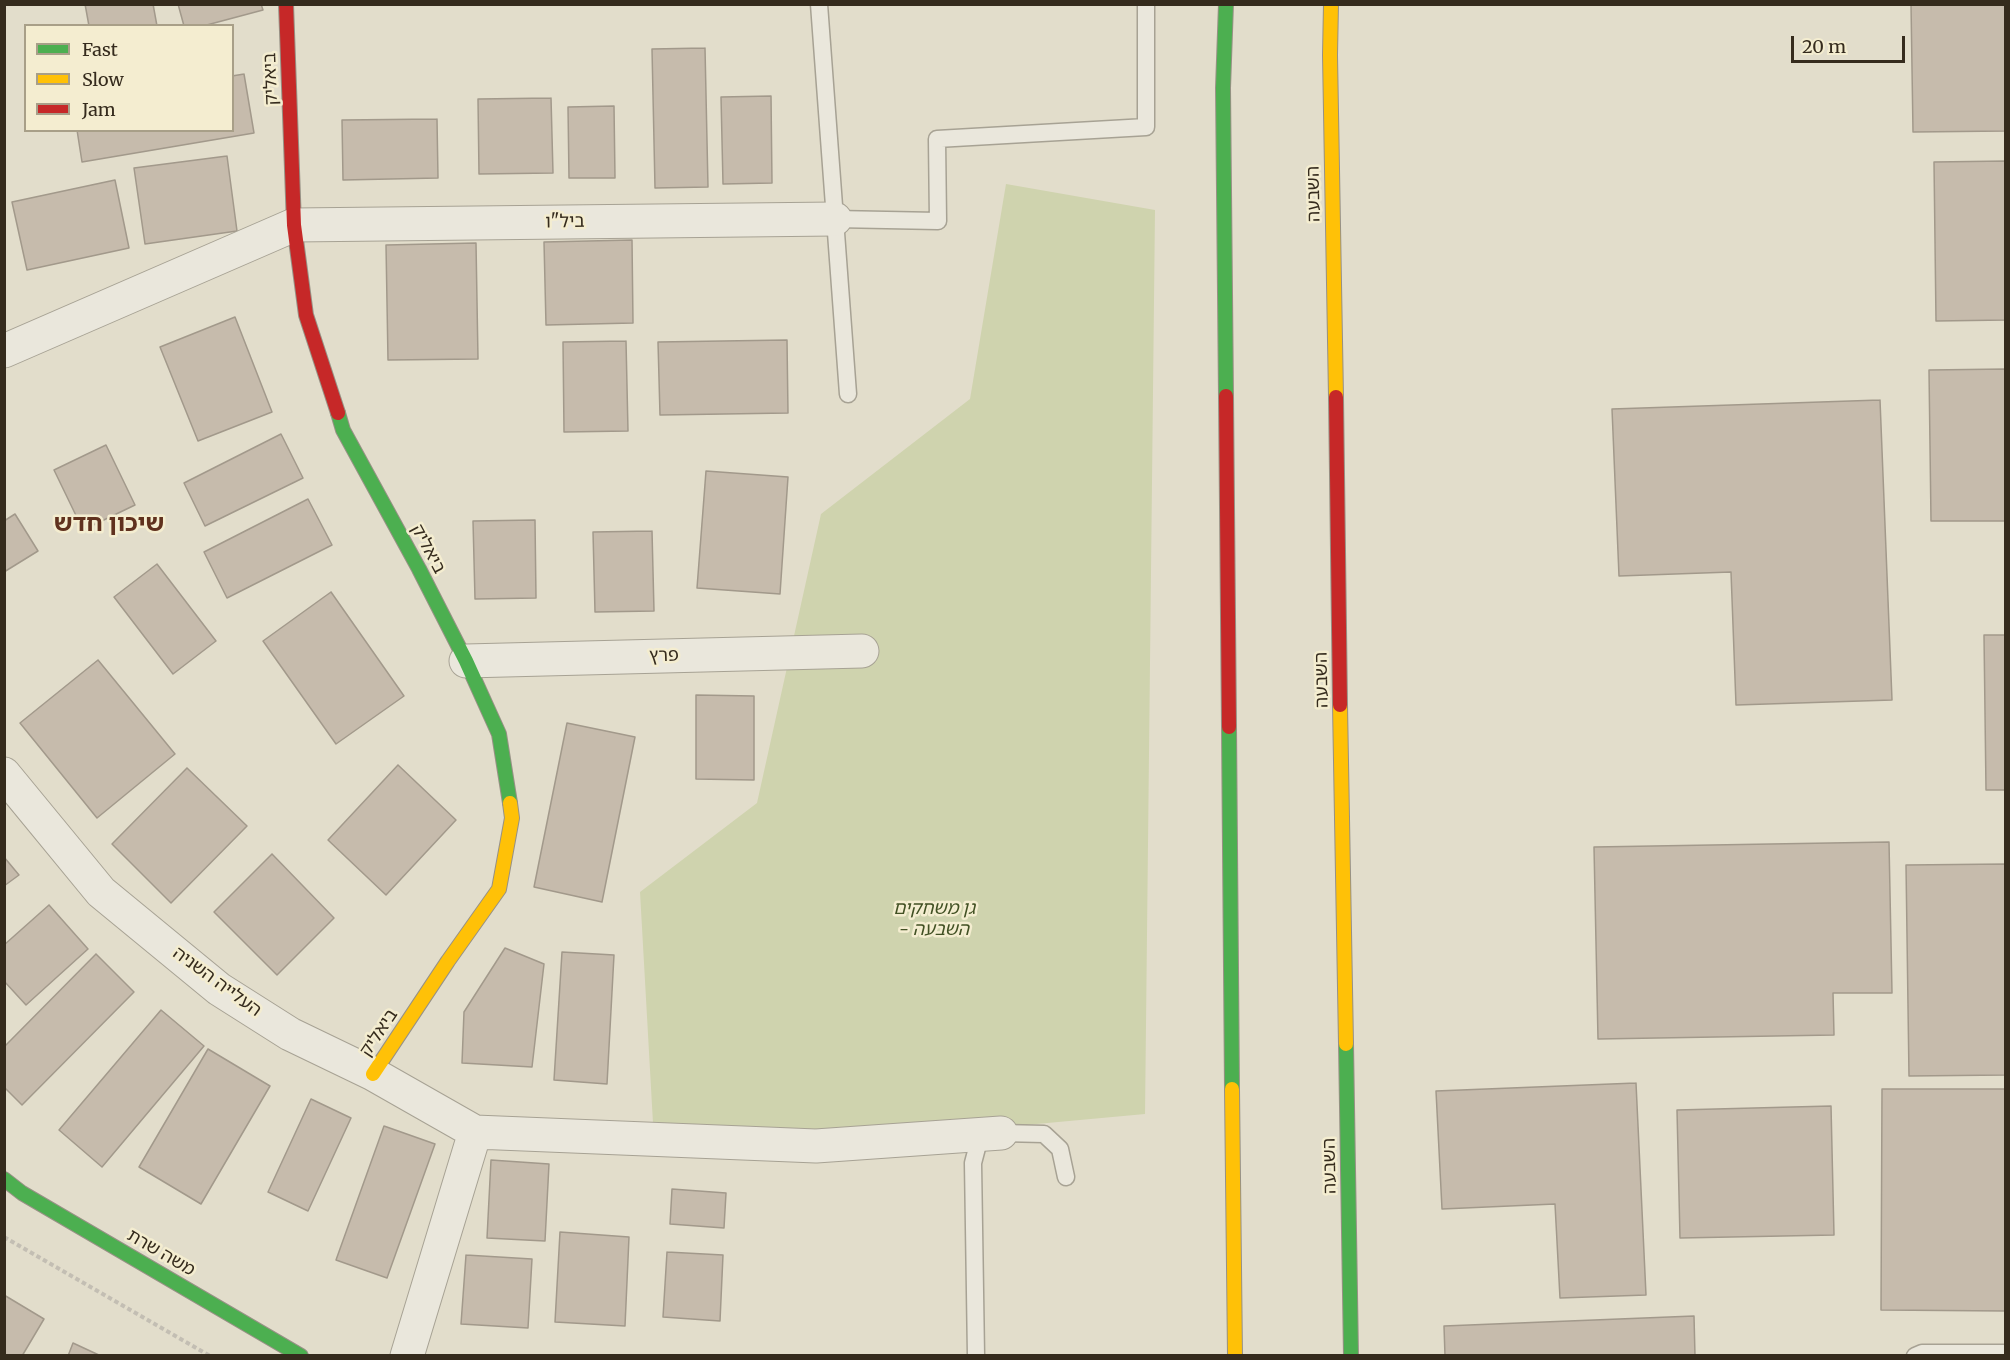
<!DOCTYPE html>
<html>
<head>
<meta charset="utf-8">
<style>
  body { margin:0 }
  #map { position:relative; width:2010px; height:1360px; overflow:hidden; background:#e2ddcb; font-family:Merriweather,serif }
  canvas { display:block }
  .frame { position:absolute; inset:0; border:6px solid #352b1d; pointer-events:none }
  .legend { position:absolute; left:24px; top:24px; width:210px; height:108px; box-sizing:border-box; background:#f4edd0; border:2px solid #a89f88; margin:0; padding:8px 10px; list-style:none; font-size:18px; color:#352b1d }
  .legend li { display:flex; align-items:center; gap:12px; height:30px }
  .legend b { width:30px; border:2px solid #a89f88 }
  .scale { position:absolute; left:1791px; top:36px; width:114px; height:27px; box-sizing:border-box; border:3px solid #352b1d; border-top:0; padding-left:8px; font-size:18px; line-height:21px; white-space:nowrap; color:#352b1d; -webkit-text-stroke:4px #f4edd0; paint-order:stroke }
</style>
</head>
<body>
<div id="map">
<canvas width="2010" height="1360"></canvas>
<div class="frame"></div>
<ul class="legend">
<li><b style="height:8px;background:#4caf50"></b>Fast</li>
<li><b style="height:8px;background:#ffc107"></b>Slow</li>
<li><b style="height:8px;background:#c62828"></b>Jam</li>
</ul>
<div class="scale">20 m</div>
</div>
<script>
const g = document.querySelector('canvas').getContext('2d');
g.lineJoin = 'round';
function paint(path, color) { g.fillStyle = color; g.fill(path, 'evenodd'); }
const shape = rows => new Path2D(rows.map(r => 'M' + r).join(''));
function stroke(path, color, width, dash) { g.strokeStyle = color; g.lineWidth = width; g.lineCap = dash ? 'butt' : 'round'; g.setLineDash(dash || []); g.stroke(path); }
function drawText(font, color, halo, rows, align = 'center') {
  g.font = font + ' Merriweather,"Noto Sans Hebrew",serif'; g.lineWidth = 5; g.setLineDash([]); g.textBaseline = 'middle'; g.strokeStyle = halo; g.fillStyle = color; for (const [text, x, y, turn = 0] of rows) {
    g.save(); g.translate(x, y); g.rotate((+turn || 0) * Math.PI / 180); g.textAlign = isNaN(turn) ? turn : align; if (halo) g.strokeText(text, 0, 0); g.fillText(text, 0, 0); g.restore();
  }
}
const green = shape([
  [1006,184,1155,210,1145,1114,852,1141,654,1141,640,892,757,803,821,514,970,399]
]);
const building = shape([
  [85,4,153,4,157,26,89,26,85,4],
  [178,4,261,4,263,10,203,26,184,26,178,4],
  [1911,4,2006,4,2006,131,1913,132,1911,4],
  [705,48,708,187,655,188,652,49,705,48],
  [244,74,254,133,82,162,77,130,232,130,232,76,244,74],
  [771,96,772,183,723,184,721,97,771,96],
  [551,98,553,173,479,174,478,99,551,98],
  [614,106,615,178,569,178,568,107,614,106],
  [437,119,438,178,343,180,342,120,437,119],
  [227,156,237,231,145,244,134,168,227,156],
  [2006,161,2006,320,1936,321,1934,162,2006,161],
  [115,180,129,248,27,270,12,202,115,180],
  [632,240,633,323,546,325,544,242,632,240],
  [476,243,478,359,388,360,386,245,476,243],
  [235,317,272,412,198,441,160,347,235,317],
  [787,340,788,413,660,415,658,342,787,340],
  [626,341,628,431,564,432,563,342,626,341],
  [2006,369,2006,521,1931,521,1929,370,2006,369],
  [1880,400,1892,700,1736,705,1731,572,1619,576,1612,409,1880,400],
  [281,434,303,478,205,526,184,483,281,434],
  [106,445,135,505,83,530,54,470,106,445],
  [706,471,788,477,780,594,697,588,706,471],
  [308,499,332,545,227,598,204,552,308,499],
  [15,514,38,551,4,572,4,521,15,514],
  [535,520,536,598,475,599,473,521,535,520],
  [652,531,654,611,595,612,593,532,652,531],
  [157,564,216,641,173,674,114,597,157,564],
  [331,592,404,696,336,744,263,641,331,592],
  [1984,635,2006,635,2006,790,1986,790,1984,635],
  [98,660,175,754,97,818,20,723,98,660],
  [696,695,754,696,754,780,696,779,696,695],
  [567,723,635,737,602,902,534,887,567,723],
  [398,765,456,820,386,895,328,840,398,765],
  [187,768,247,826,171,903,112,844,187,768],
  [1889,842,1892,993,1833,993,1834,1035,1598,1039,1594,847,1889,842],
  [272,854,334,918,277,975,214,912,272,854],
  [4,857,19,875,4,886,4,857],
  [2006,864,2006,1075,1909,1076,1906,865,2006,864],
  [49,905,88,949,26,1005,4,981,4,945,49,905],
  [505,948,544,964,532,1067,462,1063,464,1012,505,948],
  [562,952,614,955,607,1084,554,1080,562,952],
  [96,954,134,992,22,1105,4,1087,4,1047,96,954],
  [161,1010,204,1046,102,1167,59,1130,161,1010],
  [208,1049,270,1086,201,1204,139,1167,208,1049],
  [1636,1083,1646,1295,1560,1298,1555,1204,1442,1209,1436,1091,1636,1083],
  [1882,1089,2006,1089,2006,1311,1881,1310,1882,1089],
  [311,1099,351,1118,308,1211,268,1192,311,1099],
  [1831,1106,1834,1235,1680,1238,1677,1110,1831,1106],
  [384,1126,435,1144,387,1278,336,1260,384,1126],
  [491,1160,549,1164,545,1241,487,1238,491,1160],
  [672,1189,726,1193,724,1228,670,1224,672,1189],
  [560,1232,629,1237,625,1326,555,1322,560,1232],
  [667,1252,723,1255,720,1321,663,1317,667,1252],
  [466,1255,532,1259,528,1328,461,1324,466,1255],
  [4,1295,44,1319,22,1356,4,1356,4,1295],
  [1694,1316,1695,1356,1445,1356,1444,1326,1694,1316],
  [73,1343,101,1356,68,1356,73,1343]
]);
const path = shape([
  [4,1237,210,1356]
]);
const lane = shape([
  [819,4,848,394],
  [835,219,938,221,937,139,1146,127,1146,4],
  [976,1356,973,1163,978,1144,1001,1133,1044,1134,1060,1149,1066,1177],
  [1915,1356,1922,1353,2006,1353]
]);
const street = shape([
  [4,351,294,225,835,219],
  [466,661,862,651],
  [4,774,101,892,219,989,290,1034,373,1074,475,1132,816,1146,1001,1133],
  [407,1356,475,1132]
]);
const fast = shape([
  [1226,396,1223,88,1226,4],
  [338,413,343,430,419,569,466,661,499,734,510,803],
  [1229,727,1232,1089],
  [1346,1044,1351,1356],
  [4,1179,22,1193,301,1356]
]);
const slow = shape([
  [1331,4,1330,55,1336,397],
  [1340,705,1346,1044],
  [373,1074,448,961,499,889,512,818,510,803],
  [1232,1089,1235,1356]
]);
const jam = shape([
  [286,4,294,225,306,315,338,413],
  [1226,396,1229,727],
  [1336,397,1340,705]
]);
const streetNames = [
  ["ביאליק",271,79,-92],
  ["השבעה",1314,194,-91],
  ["ביל\"ו",565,222,-1],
  ["ביאליק",428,549,62],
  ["פרץ",664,656,-2],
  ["השבעה",1322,680,-91],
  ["העלייה השניה",217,982,36],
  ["ביאליק",379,1033,-56],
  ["השבעה",1330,1166,-91],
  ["משה שרת",161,1253,30]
];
const parkNames = [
  ["גן משחקים",934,909],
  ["- השבעה",934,930]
];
const districtNames = [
  ["שיכון חדש",109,524]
];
paint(green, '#cfd3ae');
paint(building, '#c6bbac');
stroke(building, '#a2998b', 1.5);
stroke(lane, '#a7a294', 19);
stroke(street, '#a7a294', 35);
stroke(fast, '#979185', 16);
stroke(slow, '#979185', 16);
stroke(jam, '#979185', 16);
stroke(path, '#c3beb3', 4, [4.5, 3]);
stroke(lane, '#eae7dc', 16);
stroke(street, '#eae7dc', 33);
stroke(fast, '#4caf50', 14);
stroke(slow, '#ffc107', 14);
stroke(jam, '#c62828', 14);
drawText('18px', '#352b1d', '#f4edd0', streetNames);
drawText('italic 18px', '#425124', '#f4edd0', parkNames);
drawText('bold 24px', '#60311e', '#f4edd0', districtNames);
</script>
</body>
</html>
